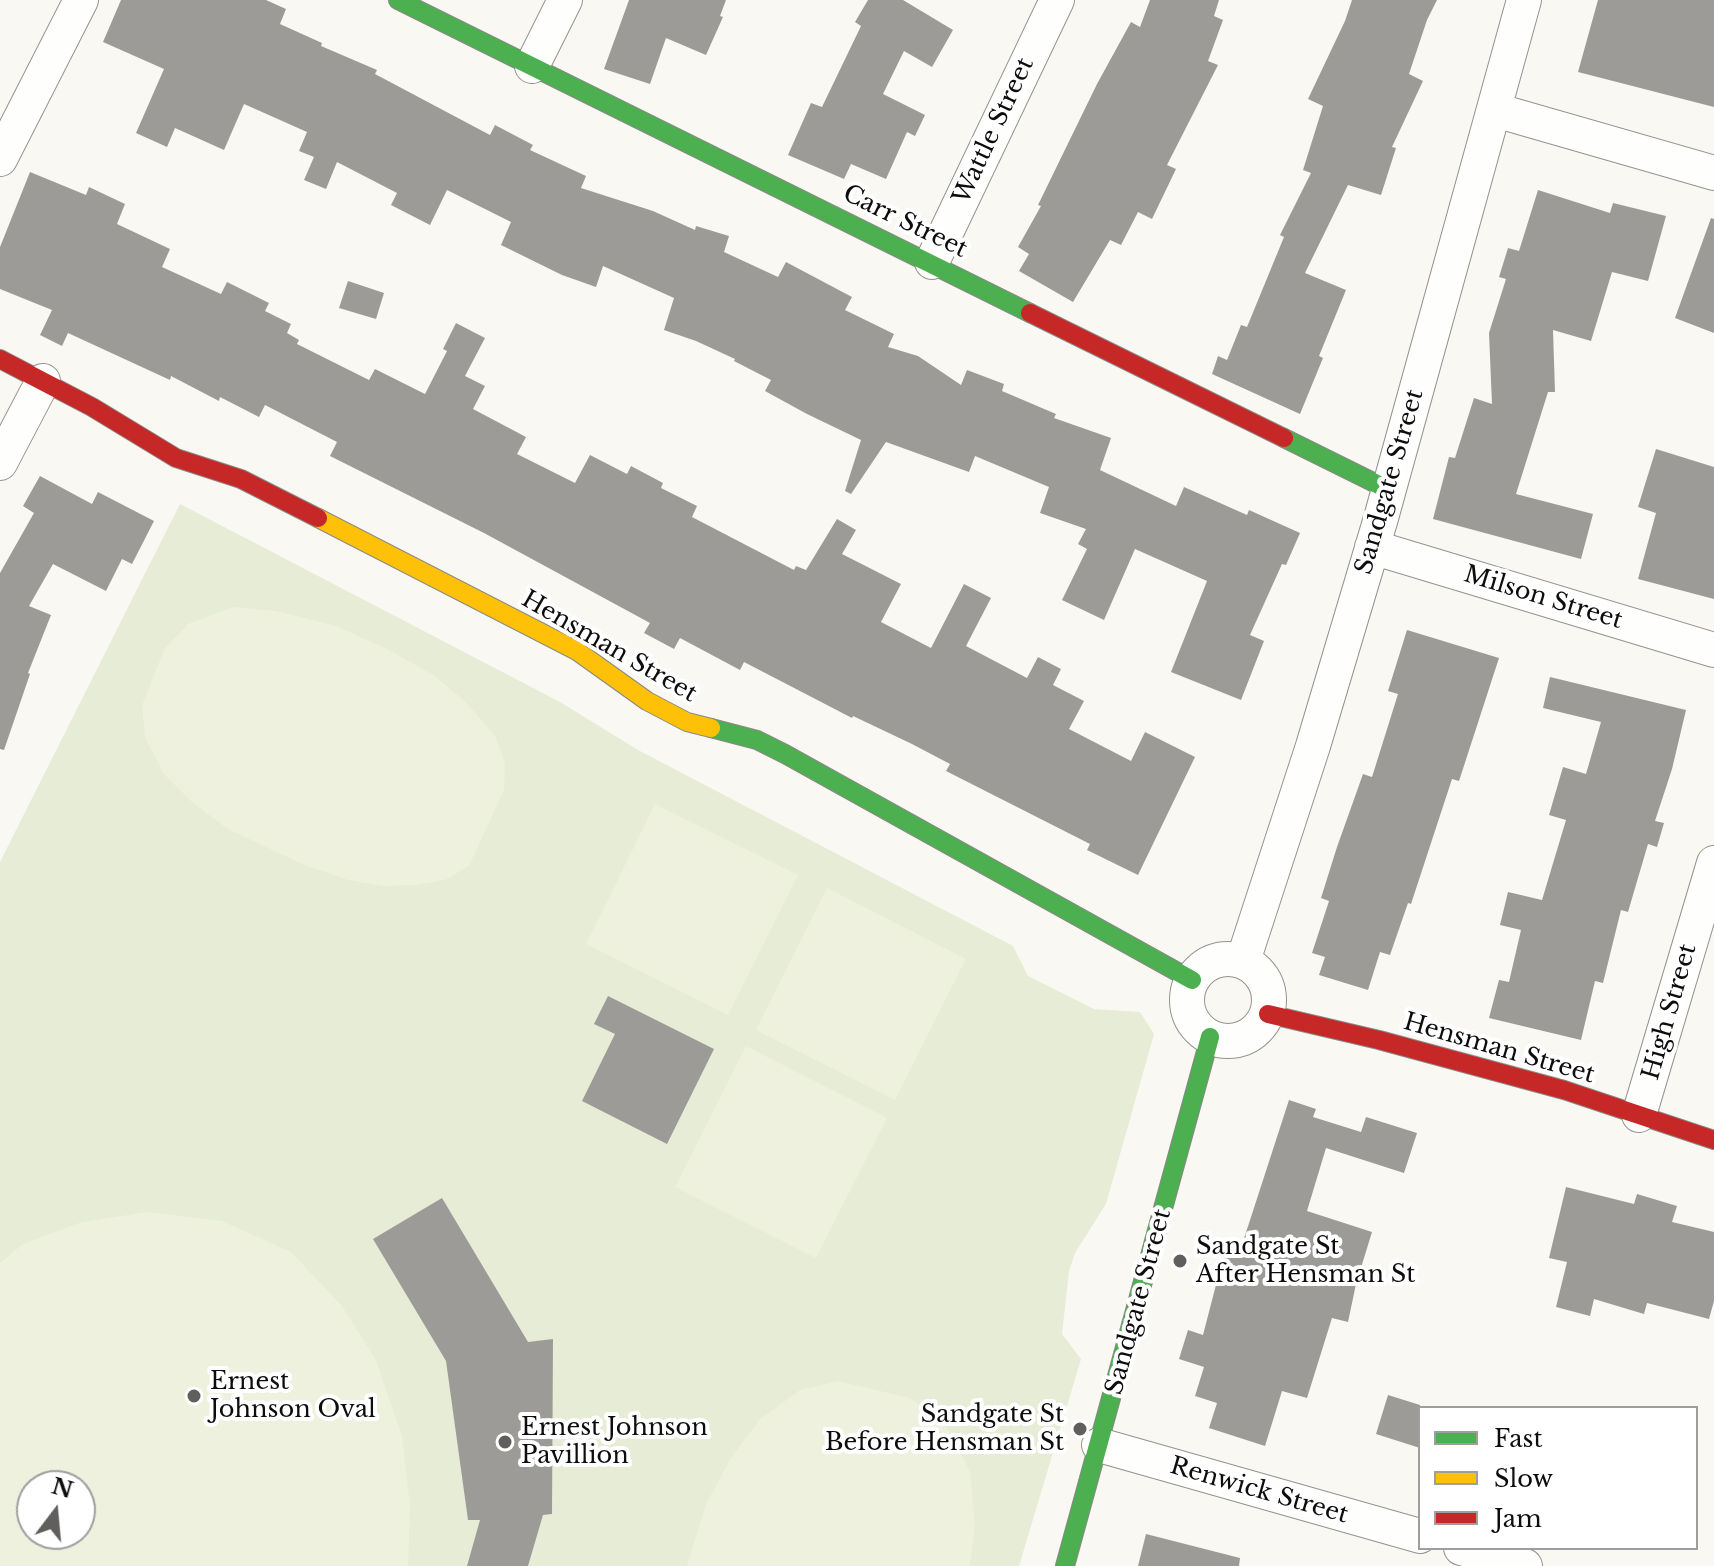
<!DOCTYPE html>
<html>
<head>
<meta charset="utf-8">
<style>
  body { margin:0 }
  #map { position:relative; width:1714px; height:1566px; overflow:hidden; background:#faf8f2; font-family:"Libre Baskerville",serif }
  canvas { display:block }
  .legend { position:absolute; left:1418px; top:1406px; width:280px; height:144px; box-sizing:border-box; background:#fff; border:2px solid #9e9e9e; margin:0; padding:10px 14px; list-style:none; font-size:24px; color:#0d0d0d }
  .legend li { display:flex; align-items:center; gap:16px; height:40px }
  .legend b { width:40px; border:2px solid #9e9e9e }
  .north { position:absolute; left:16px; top:1470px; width:80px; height:80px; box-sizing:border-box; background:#fff; border:2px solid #9e9e9e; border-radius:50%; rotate:16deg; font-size:22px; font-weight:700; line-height:32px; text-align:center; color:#0d0d0d }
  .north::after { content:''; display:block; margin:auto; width:28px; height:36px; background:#605f5d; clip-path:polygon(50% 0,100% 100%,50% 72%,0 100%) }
</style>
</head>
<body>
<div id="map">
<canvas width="1714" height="1566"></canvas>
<ul class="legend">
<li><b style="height:10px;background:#4caf50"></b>Fast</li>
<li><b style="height:10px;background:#ffc107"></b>Slow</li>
<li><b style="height:10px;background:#c62828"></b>Jam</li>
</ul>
<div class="north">N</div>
</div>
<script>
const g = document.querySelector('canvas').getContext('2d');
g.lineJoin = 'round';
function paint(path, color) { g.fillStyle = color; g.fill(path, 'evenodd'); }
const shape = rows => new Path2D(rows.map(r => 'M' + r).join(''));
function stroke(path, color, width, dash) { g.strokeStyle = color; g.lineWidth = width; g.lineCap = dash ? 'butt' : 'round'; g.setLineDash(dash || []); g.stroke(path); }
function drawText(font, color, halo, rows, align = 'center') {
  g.font = font + ' "Libre Baskerville",serif'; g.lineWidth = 8; g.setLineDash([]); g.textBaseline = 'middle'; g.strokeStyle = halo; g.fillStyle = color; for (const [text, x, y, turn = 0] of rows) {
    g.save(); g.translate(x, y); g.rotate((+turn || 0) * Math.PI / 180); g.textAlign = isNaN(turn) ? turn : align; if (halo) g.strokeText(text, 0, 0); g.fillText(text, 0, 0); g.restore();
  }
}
const green = shape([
  [180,504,560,702,638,750,1013,946,1028,976,1094,1009,1140,1012,1154,1034,1106,1204,1075,1253,1069,1271,1062,1334,1081,1359,1019,1566,0,1566,0,862],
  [32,1486,80,1486,80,1534,32,1534]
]);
const pitch = shape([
  [233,607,276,611,336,626,385,648,432,674,465,701,495,736,505,763,504,790,469,866,445,880,415,885,383,886,348,880,302,864,228,829,193,803,164,774,145,738,142,705,165,648,188,624],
  [655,804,798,875,728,1015,586,944],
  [827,888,966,959,895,1100,756,1030],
  [746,1046,887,1118,816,1258,675,1187],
  [148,1212,222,1221,291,1252,342,1306,375,1358,402,1435,410,1506,408,1566,0,1566,0,1263,23,1244,82,1222],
  [32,1486,80,1486,80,1534,32,1534],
  [838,1381,910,1398,943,1421,970,1471,975,1523,970,1566,687,1566,706,1504,731,1458,760,1419,800,1390]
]);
const building = shape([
  [121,0,266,0,286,9,280,24,322,43,321,46,377,70,375,74,490,135,495,125,533,145,530,150,586,176,581,188,653,211,695,230,696,226,729,236,724,252,778,277,786,262,852,297,845,310,894,334,888,347,918,356,961,385,967,370,1004,384,1002,391,1056,414,1054,418,1111,438,1100,470,1176,506,1184,487,1247,515,1249,510,1300,533,1286,565,1282,564,1250,635,1264,641,1241,700,1171,672,1207,581,1135,549,1104,620,1062,600,1087,549,1078,544,1086,529,1040,513,1049,487,975,456,969,472,886,442,851,494,845,491,861,440,807,414,765,391,771,380,734,361,735,359,696,341,664,330,674,298,603,266,596,287,562,275,501,245,511,222,447,190,430,225,391,205,397,193,337,162,326,189,304,180,314,157,299,151,307,132,244,104,224,150,175,128,167,147,136,133,164,69,103,42],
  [629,0,726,0,720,16,723,17,706,55,666,38,650,84,604,69],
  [868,0,903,0,953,30,932,67,904,51,883,94,925,115,915,136,907,132,886,179,851,164,844,179,788,155,811,103,822,107,861,26,855,22],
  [1150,0,1219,0,1214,16,1223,20,1208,61,1218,65,1167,165,1176,169,1152,219,1138,212,1121,245,1110,240,1073,302,1019,271,1029,254,1018,247,1041,206,1038,205,1097,84,1131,22,1140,27],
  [1352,0,1437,0,1427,20,1409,74,1423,81,1392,147,1396,148,1381,195,1348,185,1305,273,1346,290,1319,356,1323,358,1300,414,1212,374,1218,356,1227,360,1241,325,1247,327,1284,237,1280,235,1311,173,1303,170,1323,106,1308,99,1345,21],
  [1598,0,1714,0,1714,107,1578,72],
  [30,172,86,195,89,187,125,204,117,224,170,249,162,267,221,294,227,282,269,303,265,311,291,324,287,333,299,340,297,344,369,380,375,369,425,394,447,351,443,349,456,323,485,338,465,376,485,386,473,409,526,437,517,454,575,483,590,455,627,474,631,466,663,483,661,488,697,506,692,517,794,570,796,566,806,570,837,519,856,530,842,554,901,584,881,622,931,648,964,584,991,598,966,646,1027,678,1038,657,1061,669,1053,685,1084,701,1069,729,1131,761,1145,732,1195,757,1138,875,1087,850,1090,844,946,771,950,764,912,744,853,716,852,718,744,662,740,670,680,638,674,649,644,633,650,623,484,533,330,456,337,442,265,405,259,417,220,397,219,401,171,376,170,380,68,333,62,346,40,335,52,310,0,289,0,247],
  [1538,190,1610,213,1613,203,1666,216,1648,281,1612,272,1591,341,1553,330,1555,392,1548,392,1516,494,1593,514,1581,559,1433,519,1449,457,1455,458,1474,398,1492,404,1489,333,1506,279,1499,277,1508,248,1519,251],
  [1711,218,1714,219,1714,333,1675,318],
  [348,281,384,293,376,319,339,308],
  [1656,449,1714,467,1714,599,1638,579,1656,513,1638,507],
  [40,476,92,504,98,492,154,521,132,564,122,559,106,591,53,564,29,606,51,615,28,673,30,674,4,750,0,749,0,573,34,513,23,506],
  [1407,630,1499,658,1459,781,1452,779,1411,904,1408,903,1390,955,1380,952,1368,990,1319,975,1325,957,1312,953,1329,901,1321,898,1337,847,1363,774,1372,777,1398,694,1388,691],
  [1550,677,1686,710,1672,769,1655,821,1664,823,1657,847,1648,844,1628,912,1621,910,1603,983,1595,981,1581,1040,1489,1018,1499,980,1509,982,1521,930,1500,925,1508,892,1542,900,1566,820,1549,815,1563,767,1586,774,1601,722,1543,708],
  [608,996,714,1049,667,1144,582,1101,615,1034,594,1024],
  [1289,1100,1316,1109,1313,1117,1361,1132,1366,1117,1417,1133,1404,1173,1326,1148,1307,1211,1372,1232,1356,1284,1348,1322,1332,1318,1307,1398,1282,1391,1265,1446,1209,1428,1217,1403,1195,1396,1204,1367,1179,1359,1188,1330,1203,1335,1225,1250,1239,1254],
  [1566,1187,1634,1204,1637,1194,1677,1206,1672,1222,1714,1232,1714,1301,1709,1319,1647,1303,1644,1314,1594,1299,1590,1316,1556,1307,1567,1262,1549,1258],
  [442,1198,528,1342,553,1339,552,1514,543,1515,528,1566,467,1566,480,1520,468,1520,446,1361,373,1239],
  [1388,1395,1420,1405,1420,1448,1376,1434],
  [1146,1534,1240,1558,1239,1566,1138,1566]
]);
const street = shape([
  [532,66,565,0],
  [1495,110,1714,173],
  [0,159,81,0],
  [932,262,1057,0],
  [0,463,43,381],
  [1372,547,1714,650],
  '1187 1000a41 41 0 1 1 82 0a41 41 0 1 1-82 0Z',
  [1243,961,1313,746,1381,518,1524,0],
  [1639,1115,1714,863],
  [1099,1445,1420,1536],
  [1461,1548,1525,1566]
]);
const fast = shape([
  [398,0,1030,313],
  [1284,438,1389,490],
  [711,728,757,740,785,754,1192,980],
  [1065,1566,1210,1037]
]);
const slow = shape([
  [318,518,577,651,647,701,687,722,711,728]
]);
const jam = shape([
  [1030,313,1284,438],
  [0,359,92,407,176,458,241,479,318,518],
  [1268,1014,1379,1040,1564,1090,1714,1140]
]);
const markers = [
  [1180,1261,8,"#605f5d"],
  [194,1396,8,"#605f5d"],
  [1080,1429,8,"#605f5d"],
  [505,1442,8,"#605f5d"]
];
const streetNames = [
  ["Wattle Street",994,131,-65],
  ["Carr Street",905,222,26],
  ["Sandgate Street",1390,482,-74],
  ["Milson Street",1543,598,17],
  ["Hensman Street",609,647,30],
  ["High Street",1670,1012,-74],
  ["Hensman Street",1499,1049,16],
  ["Sandgate Street",1139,1302,-75],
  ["Renwick Street",1259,1491,16]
];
const poiNames = [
  ["Sandgate St",1196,1247],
  ["After Hensman St",1196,1275],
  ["Ernest",210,1382],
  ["Johnson Oval",210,1410],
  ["Sandgate St",1064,1415,"right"],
  ["Before Hensman St",1064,1443,"right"],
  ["Ernest Johnson",521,1428],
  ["Pavillion",521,1456]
];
paint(green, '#e6ecd5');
paint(pitch, '#eef1de');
paint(building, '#9d9b98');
stroke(street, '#949390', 36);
stroke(fast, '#8a8987', 20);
stroke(slow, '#8a8987', 20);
stroke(jam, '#8a8987', 20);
stroke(street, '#fefefd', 34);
stroke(fast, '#4caf50', 18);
stroke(slow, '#ffc107', 18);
stroke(jam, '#c62828', 18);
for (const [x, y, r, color] of markers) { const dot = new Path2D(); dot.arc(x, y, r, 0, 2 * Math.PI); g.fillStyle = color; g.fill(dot); stroke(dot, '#fff', 3); }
drawText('24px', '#0d0d0d', '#fff', streetNames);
drawText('24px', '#0d0d0d', '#fff', poiNames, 'left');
</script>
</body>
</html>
